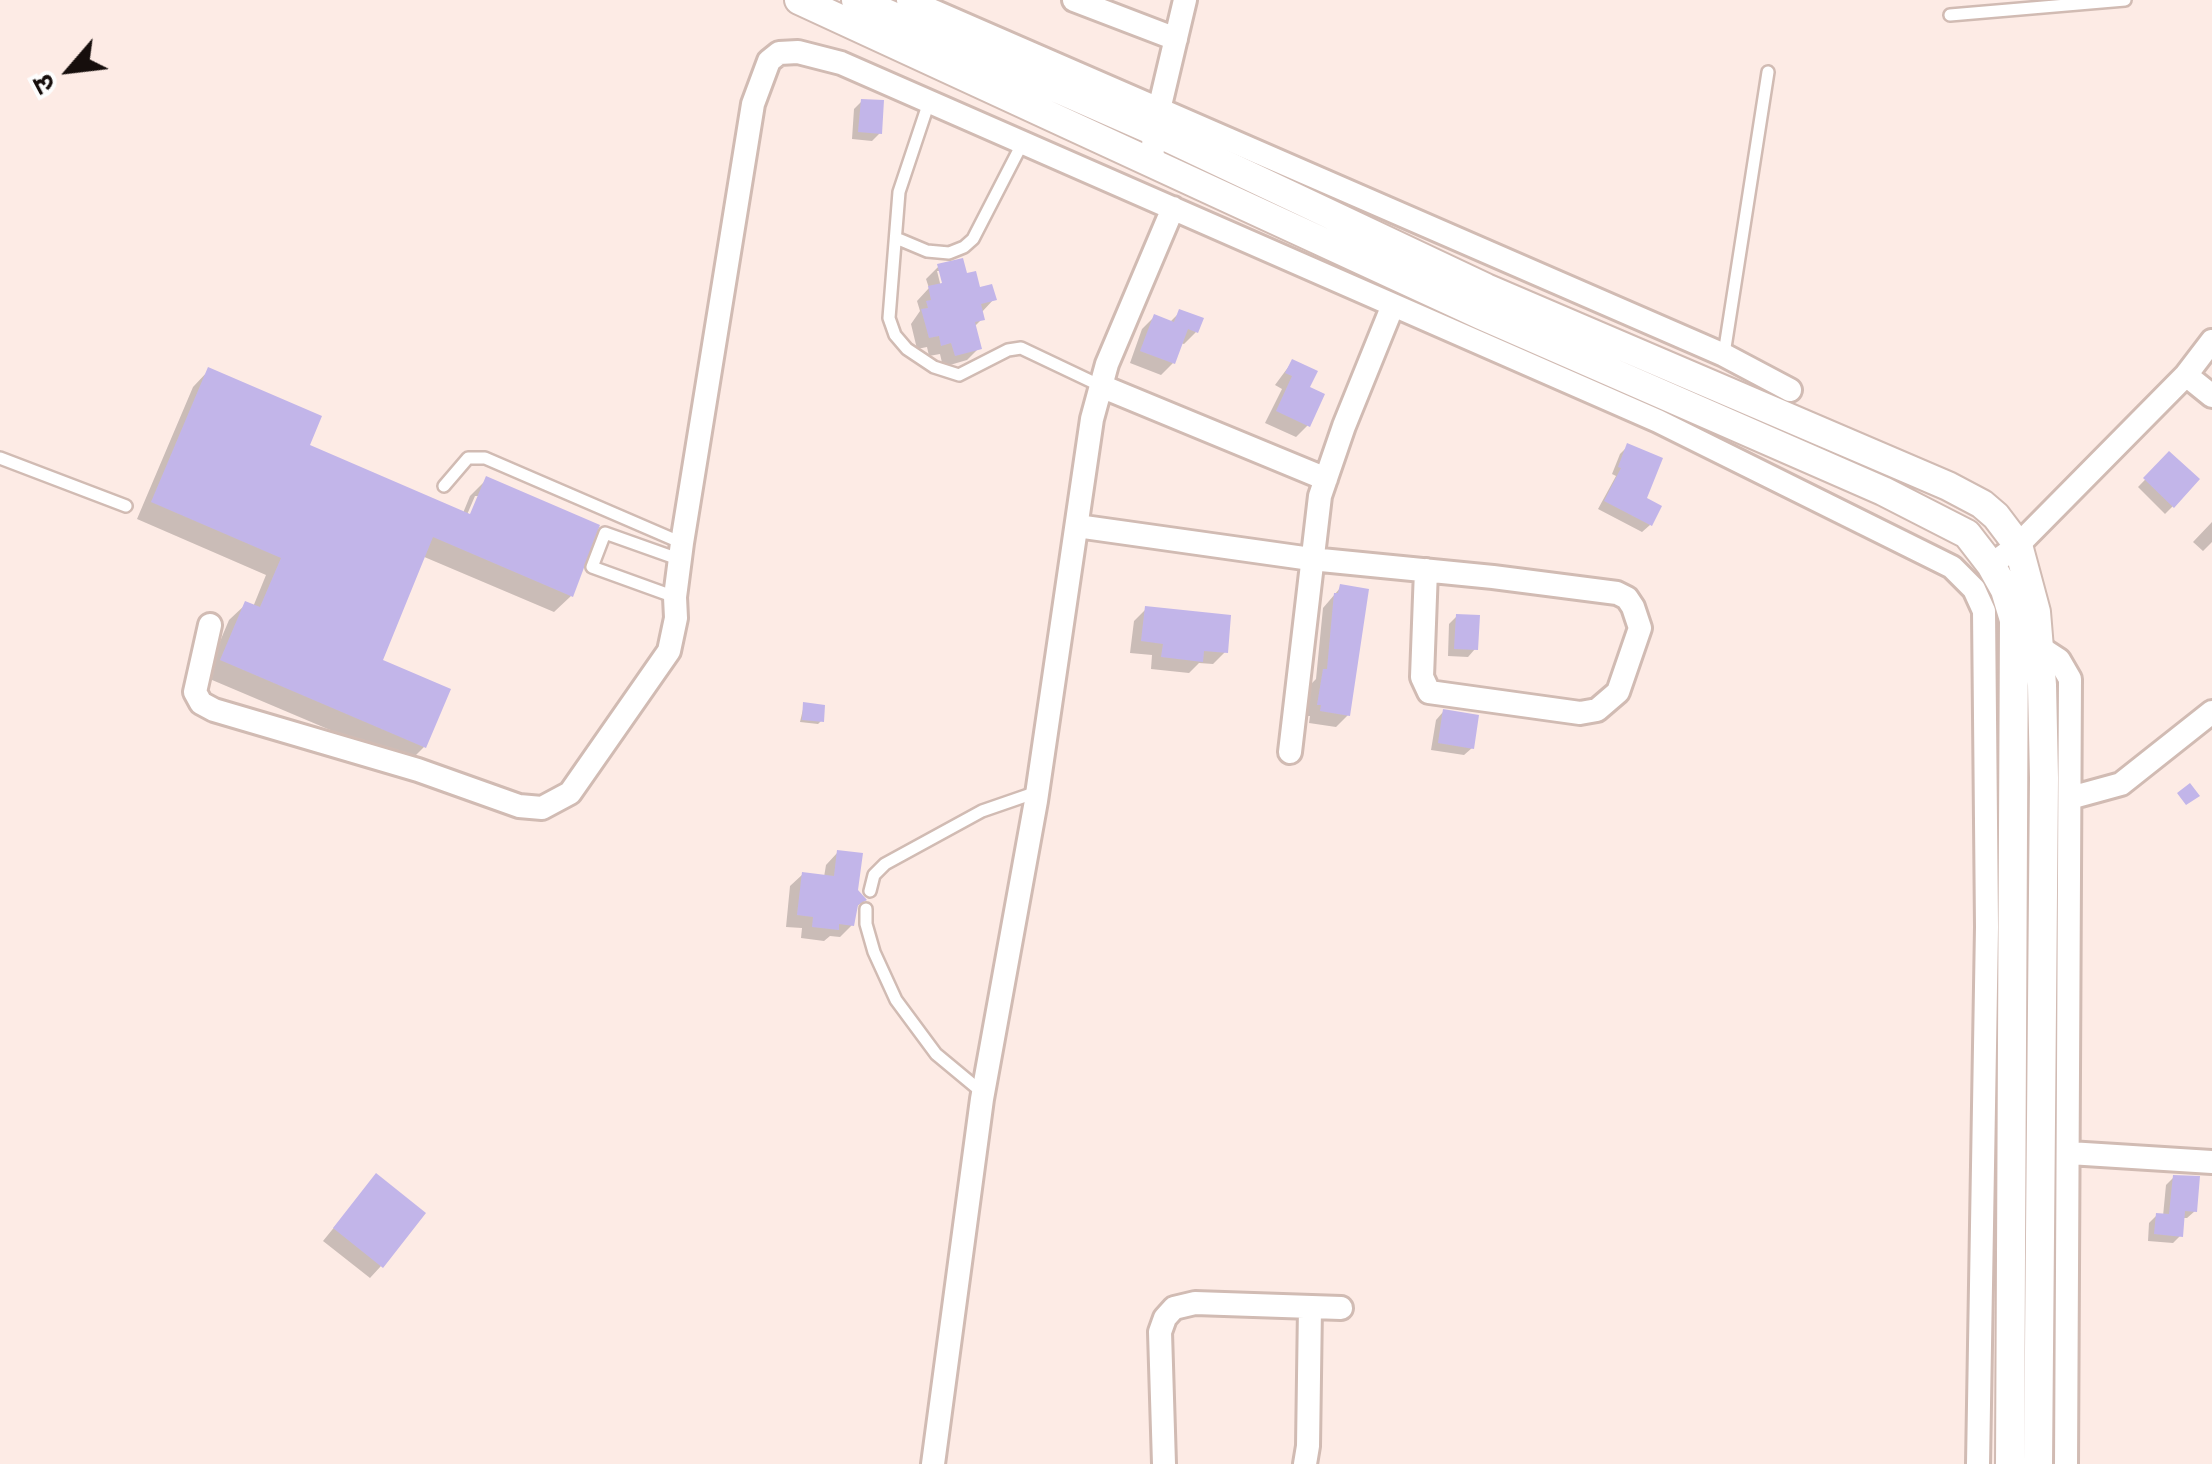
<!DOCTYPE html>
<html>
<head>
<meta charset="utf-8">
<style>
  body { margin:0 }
  #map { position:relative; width:2212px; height:1464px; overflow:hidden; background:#fdebe5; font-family:Mulish,"Noto Sans Devanagari",sans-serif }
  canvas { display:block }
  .north { position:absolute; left:20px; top:20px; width:100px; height:100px; -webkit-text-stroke:8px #fdfdfd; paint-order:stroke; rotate:242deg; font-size:28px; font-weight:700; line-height:40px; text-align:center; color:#160e0c }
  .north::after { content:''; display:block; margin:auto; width:35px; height:45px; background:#160e0c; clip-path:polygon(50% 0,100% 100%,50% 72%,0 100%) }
</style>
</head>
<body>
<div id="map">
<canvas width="2212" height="1464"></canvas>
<div class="north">उ</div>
</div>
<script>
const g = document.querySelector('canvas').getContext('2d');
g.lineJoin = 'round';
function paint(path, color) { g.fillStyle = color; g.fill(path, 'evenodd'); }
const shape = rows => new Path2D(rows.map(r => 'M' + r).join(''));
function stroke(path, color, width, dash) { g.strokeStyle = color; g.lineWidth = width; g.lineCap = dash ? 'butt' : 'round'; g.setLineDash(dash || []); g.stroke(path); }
const shadow = shape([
  [862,101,880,133,872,141,852,139,854,109],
  [939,266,965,276,978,290,994,299,981,313,982,319,974,327,979,348,967,360,943,367,940,354,929,356,927,347,917,349,911,324,920,311,917,301,929,288,926,279],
  [937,271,942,271,943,295],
  [1180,312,1196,332,1184,344,1180,343,1173,363,1161,375,1130,363,1142,329,1154,317,1169,323],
  [1292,362,1308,425,1296,437,1265,423,1282,389,1275,385],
  [209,370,306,446,463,513,470,496,487,479,597,526,571,596,554,612,422,556,379,661,424,747,408,763,205,677,229,620,246,604,253,607,266,575,137,519,193,387],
  [475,496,481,496,468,526,463,524],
  [1628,446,1650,525,1642,532,1598,509,1616,476,1612,474,1620,454],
  [2169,455,2173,506,2165,514,2138,487],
  [2212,522,2212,542,2203,551,2193,542],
  [1341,587,1348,715,1336,727,1309,723,1310,716,1307,716,1311,684,1316,679,1323,608],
  [1146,609,1225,652,1213,664,1199,663,1189,673,1151,669,1152,655,1130,653,1134,621],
  [1457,616,1475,649,1468,657,1448,656,1449,624],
  [804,705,821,721,818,724,800,722],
  [1443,712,1472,748,1464,755,1431,750,1436,720],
  [838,852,856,891,863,900,854,910,852,925,840,937,830,936,824,941,801,938,802,928,786,927,790,886,803,874,824,877,826,865],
  [376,1176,381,1266,370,1278,323,1241],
  [2174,1177,2195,1211,2187,1218,2182,1218,2180,1236,2173,1243,2148,1241,2149,1223,2157,1215,2163,1216,2166,1185]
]);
const building = shape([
  [861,99,884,100,882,134,858,132],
  [963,258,967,273,976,271,980,287,992,284,997,300,981,304,985,320,975,322,982,349,955,356,951,343,941,346,939,336,929,338,921,309,928,308,926,301,931,300,928,286,942,283,937,264],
  [1179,309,1204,318,1198,333,1188,329,1175,364,1140,351,1154,314,1174,322],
  [1292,359,1318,371,1310,387,1325,394,1310,427,1276,411,1292,376,1285,373],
  [208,367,322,416,310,445,470,514,486,476,600,525,573,597,433,537,383,660,451,689,426,748,220,660,245,601,260,607,281,558,151,502],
  [1627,443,1663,458,1647,498,1662,506,1652,526,1604,501,1621,468,1618,467],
  [2169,451,2200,479,2174,508,2143,478],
  [1340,584,1369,589,1350,716,1320,711,1321,705,1317,705,1323,669,1327,669,1334,593,1338,593],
  [1145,606,1231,615,1228,653,1204,651,1203,662,1161,657,1163,644,1141,641],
  [1456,614,1480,615,1478,650,1454,649],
  [803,702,825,705,824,722,802,720],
  [1443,709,1479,715,1474,749,1438,743],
  [2190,783,2200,796,2186,805,2177,793],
  [837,850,863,853,858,890,867,900,858,905,854,926,839,924,839,930,812,927,813,917,797,915,802,872,834,876],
  [376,1173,426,1213,383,1268,333,1228],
  [2173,1175,2200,1176,2197,1212,2185,1211,2183,1237,2154,1234,2156,1213,2169,1214]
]);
const service = shape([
  [1950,15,2125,0],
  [929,102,899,192,889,318,895,335,907,349,934,367,959,375,1008,350,1021,348,1101,386],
  [896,238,927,251,949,253,964,247,973,239,1023,142],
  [1724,354,1768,72],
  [0,458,126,506],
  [444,486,468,458,485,458,682,543],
  [675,597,592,567,605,533,681,560],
  [870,891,874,875,885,864,982,811,1037,792],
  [866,909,866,924,874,952,896,1000,936,1054,983,1093]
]);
const minor = shape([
  [908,0,1724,355,1790,390],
  [1074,0,1176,39],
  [1152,163,1154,131,1185,0],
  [2186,375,2212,396],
  [1101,386,1326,479],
  [1077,526,1311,559,1493,577,1617,593,1627,598,1633,607,1640,628,1618,692,1597,710,1580,713,1429,692,1422,677,1426,570],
  [1991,565,2018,545,2186,375,2212,341],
  [210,625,195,692,201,703,214,710,418,770,519,806,542,808,570,793,669,651,676,618,675,597,682,543,753,104,769,61,779,53,798,52,841,63,1658,421,1952,567,1974,589,1984,611,1987,927,1978,1464],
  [2039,647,2059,660,2070,679,2066,1464],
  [1290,752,1320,496,1344,426,1393,305],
  [2070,798,2121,784,2212,712],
  [2069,1153,2212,1162],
  [933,1464,982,1099,1036,801,1092,419,1107,364,1173,208],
  [1164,1464,1160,1332,1165,1318,1174,1308,1195,1303,1341,1308],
  [1305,1464,1308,1446,1310,1307]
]);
const tertiary = shape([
  [799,0,1481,315,1883,491,1967,534,1991,565,2005,590,2014,620,2010,1464],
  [856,0,1154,131,1486,288,1948,486,1982,504,1996,516,2018,545,2036,612,2042,685,2044,778,2038,1464]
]);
paint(shadow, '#0003');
paint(building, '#c2b5e9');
stroke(service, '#d1bbb3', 16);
stroke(minor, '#d1bbb3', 28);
stroke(tertiary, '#d1bbb3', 32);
stroke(service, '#fff', 11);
stroke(minor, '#fff', 22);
stroke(tertiary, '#fff', 28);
</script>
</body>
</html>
